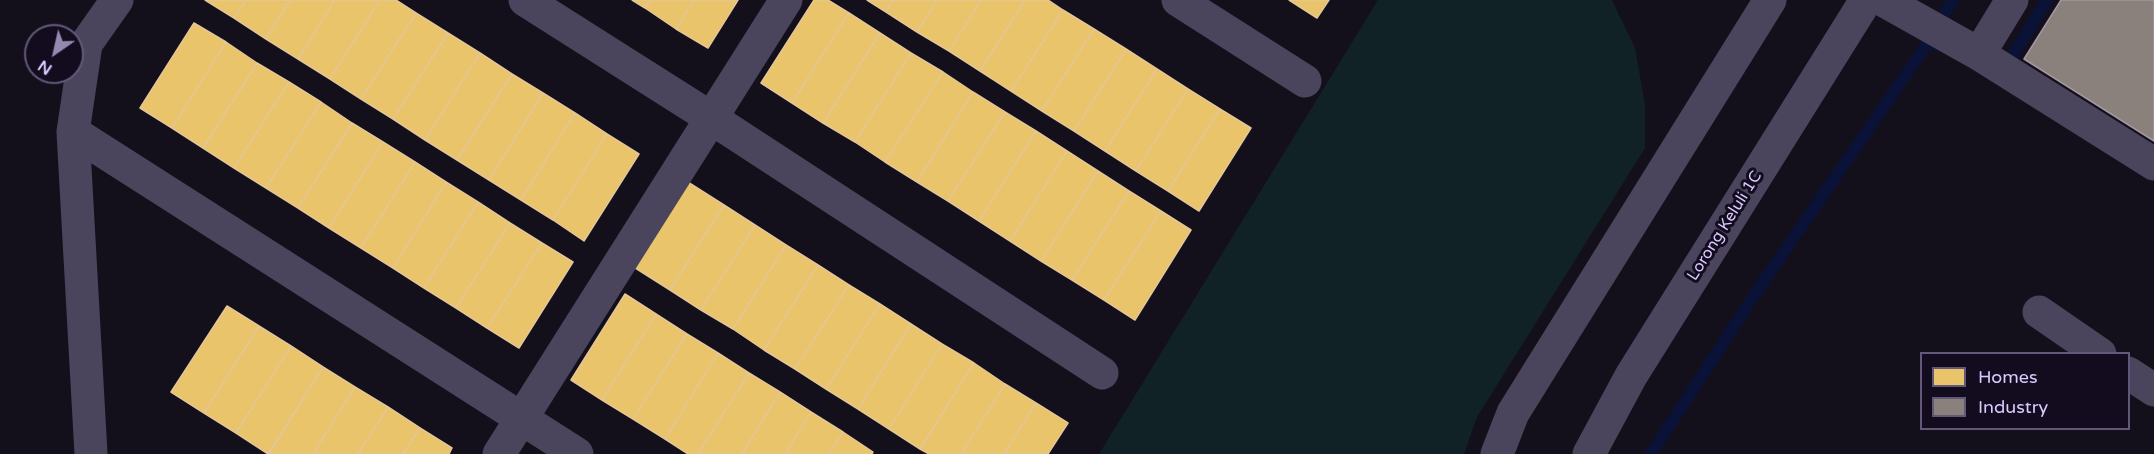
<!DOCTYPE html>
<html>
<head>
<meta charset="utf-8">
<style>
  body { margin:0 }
  #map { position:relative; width:2154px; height:454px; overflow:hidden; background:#14101b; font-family:"Varela Round",sans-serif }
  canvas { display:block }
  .legend { position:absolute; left:1920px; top:352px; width:210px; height:78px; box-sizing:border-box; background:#130c1f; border:2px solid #635879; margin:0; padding:8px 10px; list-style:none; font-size:18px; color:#dacaff }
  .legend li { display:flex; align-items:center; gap:12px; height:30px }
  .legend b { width:30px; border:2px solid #635879 }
  .north { position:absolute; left:24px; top:24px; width:60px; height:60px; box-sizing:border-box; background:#130c1f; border:2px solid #635879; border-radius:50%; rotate:214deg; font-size:16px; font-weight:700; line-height:24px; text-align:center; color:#dacaff }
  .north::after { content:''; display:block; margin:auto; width:21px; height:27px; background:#9589af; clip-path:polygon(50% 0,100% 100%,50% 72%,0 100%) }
</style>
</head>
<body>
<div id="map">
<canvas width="2154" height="454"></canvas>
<ul class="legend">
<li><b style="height:16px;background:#e9c46a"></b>Homes</li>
<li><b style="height:16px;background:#8a817c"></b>Industry</li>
</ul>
<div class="north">N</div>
</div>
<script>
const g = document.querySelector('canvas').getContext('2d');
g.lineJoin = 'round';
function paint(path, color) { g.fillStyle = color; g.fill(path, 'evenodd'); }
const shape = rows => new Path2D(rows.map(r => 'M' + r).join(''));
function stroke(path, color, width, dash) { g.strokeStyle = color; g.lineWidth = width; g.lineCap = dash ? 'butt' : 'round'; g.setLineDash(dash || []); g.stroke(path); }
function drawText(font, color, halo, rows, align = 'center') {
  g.font = font + ' "Varela Round",sans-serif'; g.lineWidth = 6; g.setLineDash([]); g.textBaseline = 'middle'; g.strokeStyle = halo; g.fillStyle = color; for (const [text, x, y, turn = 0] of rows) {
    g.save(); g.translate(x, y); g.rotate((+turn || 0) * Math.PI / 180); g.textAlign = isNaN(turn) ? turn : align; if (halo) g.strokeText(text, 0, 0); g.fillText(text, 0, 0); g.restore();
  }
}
const green = shape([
  [1378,0,1612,0,1635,48,1645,105,1645,148,1477,417,1464,454,1099,454]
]);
const homes = shape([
  [205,0,246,0,234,18,205,0],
  [246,0,290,0,266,39,234,18,246,0],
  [290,0,335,0,298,59,266,39,290,0],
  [335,0,380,0,330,79,298,59,335,0],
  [380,0,396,0,416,13,361,99,330,79,380,0],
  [632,0,650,0,645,8,632,0],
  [650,0,694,0,676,29,645,8,650,0],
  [694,0,738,0,708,48,676,29,694,0],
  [814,0,828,0,849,13,792,103,761,83,814,0],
  [867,0,893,0,886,12,867,0],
  [893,0,937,0,917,32,886,12,893,0],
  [937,0,981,0,949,51,917,32,937,0],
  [981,0,1025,0,980,71,949,51,981,0],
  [1025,0,1048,0,1063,10,1011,91,980,71,1025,0],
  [1289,0,1329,0,1317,18,1289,0],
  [1063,10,1094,29,1042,111,1011,91,1063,10],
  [416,13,448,33,393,119,361,99,416,13],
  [849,13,880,33,823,123,792,103,849,13],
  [194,23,226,42,172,128,140,108,194,23],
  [1094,29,1126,49,1074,131,1042,111,1094,29],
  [448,33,480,53,425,140,393,119,448,33],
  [880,33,911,53,855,142,823,123,880,33],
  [226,42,257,63,203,148,172,128,226,42],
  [1126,49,1157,69,1105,151,1074,131,1126,49],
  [480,53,512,74,457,160,425,140,480,53],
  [911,53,943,72,885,162,855,142,911,53],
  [257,63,289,82,234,168,203,148,257,63],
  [1157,69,1188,89,1136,171,1105,151,1157,69],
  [943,72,973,92,917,182,885,162,943,72],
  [512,74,543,93,489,180,457,160,512,74],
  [289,82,321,102,266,188,234,168,289,82],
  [1188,89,1220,109,1168,191,1136,171,1188,89],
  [973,92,1005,112,948,201,917,182,973,92],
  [543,93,575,113,521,200,489,180,543,93],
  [321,102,352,123,298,208,266,188,321,102],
  [1220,109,1251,128,1199,211,1168,191,1220,109],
  [1005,112,1036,131,979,221,948,201,1005,112],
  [575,113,607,134,553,220,521,200,575,113],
  [352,123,383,142,329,228,298,208,352,123],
  [1036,131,1067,151,1010,241,979,221,1036,131],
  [607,134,639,154,584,241,553,220,607,134],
  [383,142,415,162,361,248,329,228,383,142],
  [1067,151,1098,171,1041,261,1010,241,1067,151],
  [415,162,446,182,393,268,361,248,415,162],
  [1098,171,1129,191,1072,280,1041,261,1098,171],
  [683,179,724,205,670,290,629,264,683,179],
  [446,182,478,202,424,288,393,268,446,182],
  [1129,191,1161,211,1104,300,1072,280,1129,191],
  [478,202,510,223,456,308,424,288,478,202],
  [724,205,755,225,701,310,670,290,724,205],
  [1161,211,1191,230,1135,320,1104,300,1161,211],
  [510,223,542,243,487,328,456,308,510,223],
  [755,225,786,245,733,329,701,310,755,225],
  [542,243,573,262,519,348,487,328,542,243],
  [786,245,818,265,764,350,733,329,786,245],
  [818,265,849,285,795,369,764,350,818,265],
  [849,285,880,304,826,389,795,369,849,285],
  [625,294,656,314,602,400,571,380,625,294],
  [880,304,911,324,858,409,826,389,880,304],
  [227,306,259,326,204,413,171,392,227,306],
  [656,314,687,334,633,419,602,400,656,314],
  [911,324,942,344,889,429,858,409,911,324],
  [259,326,291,346,236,433,204,413,259,326],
  [687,334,718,353,665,439,633,419,687,334],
  [942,344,974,363,920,449,889,429,942,344],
  [291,346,323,367,268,454,236,433,291,346],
  [718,353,749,373,698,454,688,454,665,439,718,353],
  [974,363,1005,384,961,454,929,454,920,449,974,363],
  [323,367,355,387,313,454,269,454,323,367],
  [749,373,780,392,742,454,698,454,749,373],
  [1005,384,1036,403,1004,454,961,454,1005,384],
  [355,387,388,407,358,454,313,454,355,387],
  [780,392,811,412,785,454,742,454,780,392],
  [1036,403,1068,423,1048,454,1004,454,1036,403],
  [388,407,420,428,403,454,358,454,388,407],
  [811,412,843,432,829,454,785,454,811,412],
  [420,428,452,448,449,454,403,454,420,428],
  [843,432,873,452,872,454,829,454,843,432]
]);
const industry = shape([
  [2061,0,2154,0,2154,141,2024,59,2061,0]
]);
const stream = shape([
  [1946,11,1953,0],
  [2005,68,2047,0],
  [1651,454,1755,294,1929,41,1938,46]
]);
const minor = shape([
  [525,0,711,118,1102,373],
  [1178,0,1305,81],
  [1883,0,1979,54,2154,164],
  [1979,54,2012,0],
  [73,132,577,454],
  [2039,312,2100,354],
  [2128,373,2154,390],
  [91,454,73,132,86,44,117,0],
  [499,454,786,0],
  [1497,454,1513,413,1770,0],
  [1589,454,1631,376,1866,0]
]);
const streetNames = [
  ["Lorong Keluli 1C",1725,226,-58]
];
paint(green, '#102226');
paint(homes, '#e9c46a');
stroke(homes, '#e4c697', 1.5);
paint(industry, '#8a817c');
stroke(industry, '#a297a3', 1.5);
stroke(stream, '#0a1238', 12);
stroke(minor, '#4a455c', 33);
drawText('16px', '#dacaff', '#130c1f', streetNames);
</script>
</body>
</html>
